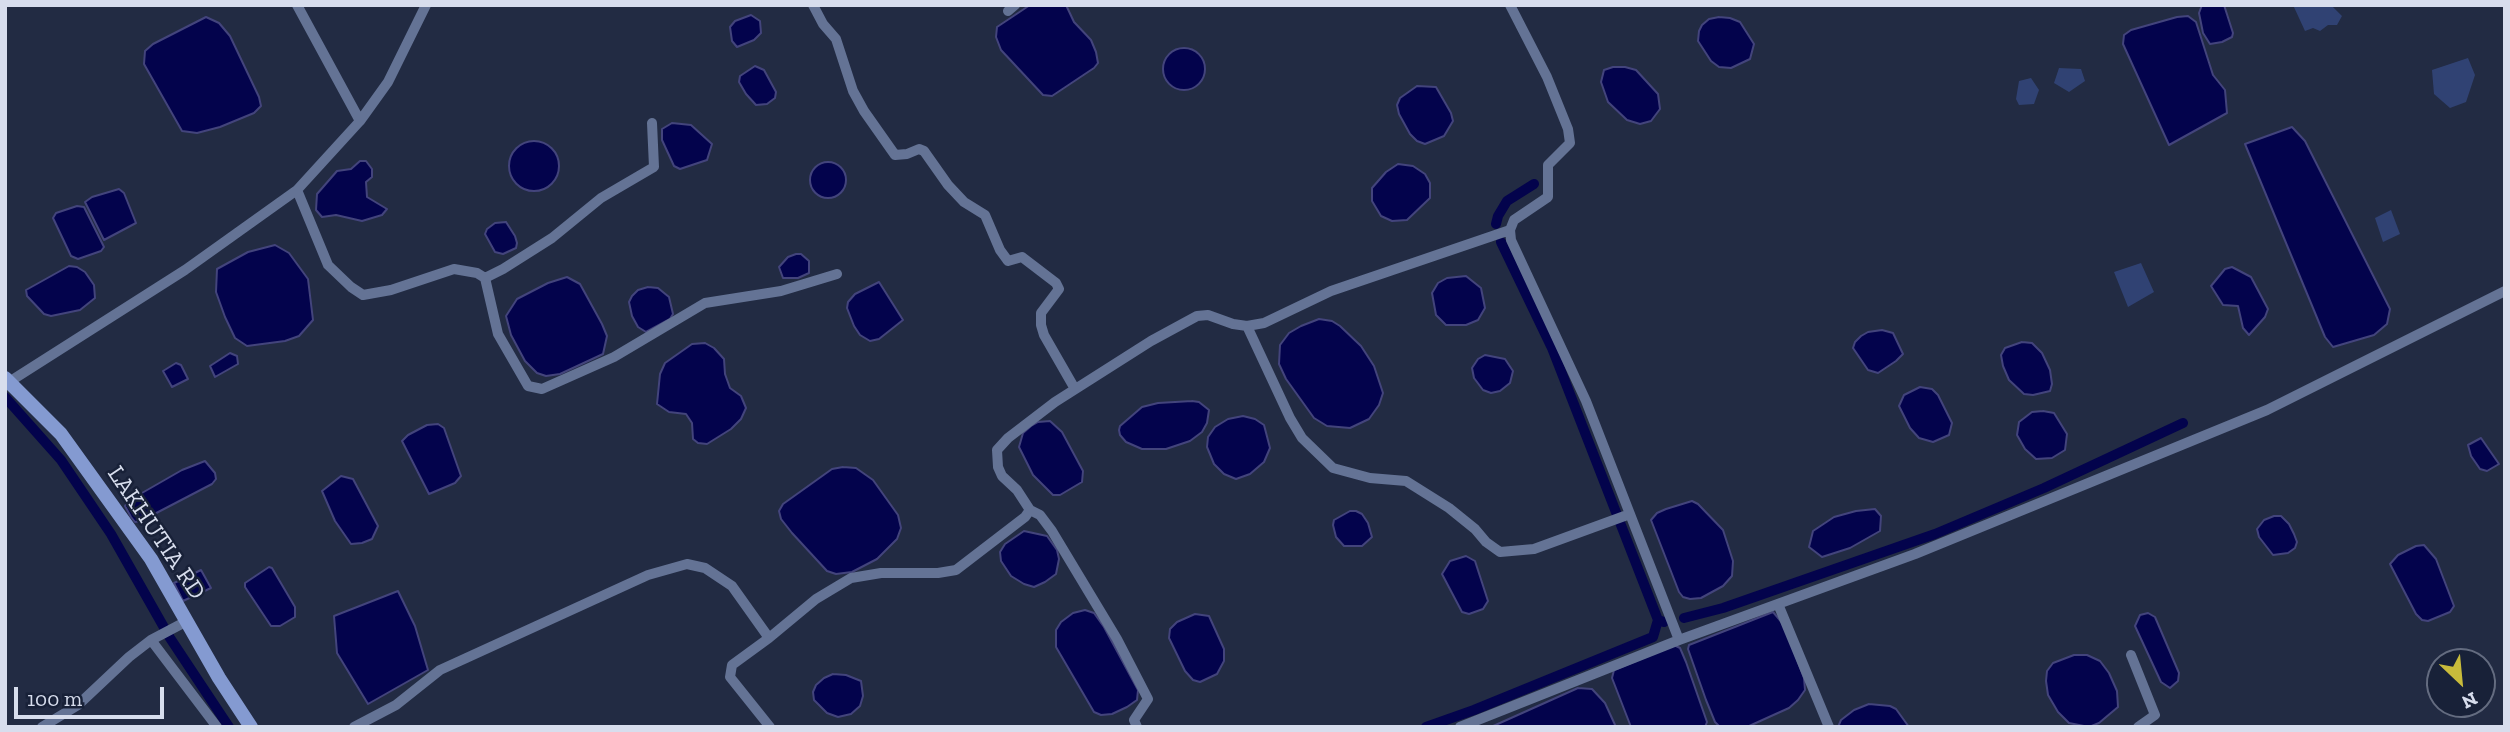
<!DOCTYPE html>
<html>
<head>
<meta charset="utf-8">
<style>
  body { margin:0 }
  #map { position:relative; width:2510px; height:732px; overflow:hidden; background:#222b43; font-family:"Zilla Slab",serif }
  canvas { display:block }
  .frame { position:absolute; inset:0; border:7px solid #d7dded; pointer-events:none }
  .north { position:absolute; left:2426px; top:648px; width:70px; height:70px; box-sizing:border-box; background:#182138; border:2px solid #646c80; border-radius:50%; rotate:154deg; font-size:19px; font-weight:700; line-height:28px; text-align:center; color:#d7dded }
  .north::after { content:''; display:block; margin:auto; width:24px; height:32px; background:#c8bb3b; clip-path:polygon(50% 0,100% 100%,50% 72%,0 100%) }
  .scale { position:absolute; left:14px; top:687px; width:150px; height:32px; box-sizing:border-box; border:4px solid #d7dded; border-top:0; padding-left:9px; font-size:21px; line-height:24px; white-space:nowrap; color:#d7dded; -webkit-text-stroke:5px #182138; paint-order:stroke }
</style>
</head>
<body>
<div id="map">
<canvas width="2510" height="732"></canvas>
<div class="frame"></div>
<div class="north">N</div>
<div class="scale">100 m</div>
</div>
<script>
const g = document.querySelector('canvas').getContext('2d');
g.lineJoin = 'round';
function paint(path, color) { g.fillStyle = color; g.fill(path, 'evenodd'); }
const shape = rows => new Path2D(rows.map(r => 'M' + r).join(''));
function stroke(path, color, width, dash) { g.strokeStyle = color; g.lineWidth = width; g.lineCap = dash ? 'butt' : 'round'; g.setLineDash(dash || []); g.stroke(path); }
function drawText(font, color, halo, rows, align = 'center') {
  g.font = font + ' "Zilla Slab",serif'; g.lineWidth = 5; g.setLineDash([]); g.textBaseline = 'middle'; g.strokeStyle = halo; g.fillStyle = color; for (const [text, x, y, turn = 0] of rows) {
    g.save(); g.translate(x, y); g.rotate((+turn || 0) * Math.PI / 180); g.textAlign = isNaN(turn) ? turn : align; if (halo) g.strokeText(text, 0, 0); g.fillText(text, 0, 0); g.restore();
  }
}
const green = shape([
  [2293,5,2331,5,2342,16,2337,25,2328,25,2320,31,2313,28,2305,31],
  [2468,58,2475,75,2466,102,2450,108,2434,94,2432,70],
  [2059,68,2081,69,2085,81,2069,92,2054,83],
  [2031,78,2039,90,2034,104,2019,105,2016,99,2019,81],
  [2391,210,2400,234,2383,242,2375,218],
  [2141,263,2154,292,2128,307,2114,272]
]);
const water = shape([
  [1030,5,1066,5,1074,22,1091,40,1096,52,1098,63,1094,68,1052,96,1043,95,1001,50,996,37,997,27,1030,5],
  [2202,5,2224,5,2233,33,2232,37,2222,42,2210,44,2203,33,2199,13,2202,5],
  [751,15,760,21,761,33,754,40,737,47,732,41,730,27,735,21,751,15],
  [2188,16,2196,22,2213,75,2225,90,2227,113,2169,145,2123,44,2124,35,2131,30,2177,17,2188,16],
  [206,17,219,23,230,36,259,97,261,106,254,113,220,127,197,133,182,131,144,64,145,51,153,44,206,17],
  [1719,17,1730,18,1740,22,1754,44,1750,59,1731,68,1719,67,1711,61,1698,41,1699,31,1702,25,1709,19,1719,17],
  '1163 69a21 21 0 1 1 42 0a21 21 0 1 1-42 0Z',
  [755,66,764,70,776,92,775,98,767,104,756,105,746,94,739,82,740,76,755,66],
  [1613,67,1625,67,1636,70,1658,94,1660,109,1651,121,1640,124,1627,120,1608,102,1601,82,1604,70,1613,67],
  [1417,86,1436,87,1451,113,1453,121,1444,136,1425,144,1417,141,1410,134,1399,114,1397,105,1400,98,1417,86],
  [672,123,691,125,712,144,707,160,680,169,674,166,662,140,662,129,672,123],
  [2292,127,2305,141,2390,309,2387,324,2374,335,2333,347,2325,337,2245,144,2292,127],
  '509 166a25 25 0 1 1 50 0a25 25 0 1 1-50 0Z',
  [360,161,366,161,372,169,372,177,366,182,367,197,387,209,382,215,362,221,336,215,322,217,316,210,317,194,337,171,351,169,360,161],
  '810 180a18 18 0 1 1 36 0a18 18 0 1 1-36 0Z',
  [1398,164,1413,166,1425,174,1430,183,1430,198,1407,220,1392,221,1381,216,1372,201,1372,188,1386,172,1398,164],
  [119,189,124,193,136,223,104,240,85,202,92,197,119,189],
  [77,206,84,207,104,247,101,251,78,259,71,256,53,218,56,213,77,206],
  [506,222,515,236,517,243,516,248,503,254,495,252,485,234,487,229,495,223,506,222],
  [275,245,289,253,308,279,313,320,299,336,285,341,247,346,235,338,225,317,216,292,217,269,248,252,275,245],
  [796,254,801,254,809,261,809,273,798,278,783,278,779,267,788,257,796,254],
  [69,266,77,267,85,272,94,285,95,298,80,310,51,316,44,314,27,296,26,290,69,266],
  [2232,267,2251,277,2268,309,2265,317,2249,335,2243,328,2238,306,2223,305,2211,286,2225,269,2232,267],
  [1466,276,1481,288,1485,308,1478,320,1466,325,1446,325,1436,315,1432,293,1438,283,1447,278,1466,276],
  [567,277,580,284,602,324,607,336,603,354,560,374,546,376,537,373,525,361,511,335,506,316,517,299,548,283,567,277],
  [879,282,903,320,879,339,870,341,860,335,854,326,847,308,848,302,855,294,879,282],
  [648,287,658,288,669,297,673,314,670,319,646,332,638,327,632,316,629,302,632,296,638,290,648,287],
  [1319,319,1332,321,1340,326,1361,346,1374,366,1383,393,1379,405,1369,419,1350,428,1327,426,1314,418,1286,379,1279,364,1280,345,1289,333,1301,326,1319,319],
  [1882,330,1893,333,1903,354,1896,361,1878,373,1868,370,1853,348,1855,342,1861,336,1868,332,1882,330],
  [2022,342,2032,343,2042,353,2050,370,2052,384,2050,391,2033,395,2024,394,2009,380,2003,366,2001,355,2005,348,2022,342],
  [705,343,714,348,724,359,725,374,730,388,741,396,746,408,741,419,731,429,707,444,698,443,693,439,692,423,686,414,669,412,657,404,660,374,665,363,692,344,705,343],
  [230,353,237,356,238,364,215,377,210,366,230,353],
  [1485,355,1505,359,1513,371,1510,383,1500,391,1491,393,1483,390,1474,378,1472,368,1478,359,1485,355],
  [176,363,181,365,188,379,172,387,163,371,176,363],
  [1920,387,1932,389,1938,395,1952,423,1949,435,1933,442,1919,438,1910,428,1899,406,1904,395,1920,387],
  [1192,401,1199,402,1209,410,1207,423,1202,432,1190,441,1166,449,1142,449,1126,442,1120,435,1119,430,1120,426,1142,407,1158,403,1192,401],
  [2043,411,2054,413,2067,434,2065,450,2052,458,2036,459,2025,449,2017,435,2019,422,2032,412,2043,411],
  [1243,416,1255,419,1264,425,1270,448,1264,462,1250,474,1236,479,1224,474,1214,464,1207,447,1208,437,1215,427,1228,419,1243,416],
  [1050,421,1062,432,1083,471,1082,482,1060,495,1053,495,1033,475,1019,447,1023,433,1031,426,1038,422,1050,421],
  [438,424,444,428,461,476,455,483,429,494,402,441,408,435,427,425,438,424],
  [2481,438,2499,464,2487,471,2480,469,2471,456,2468,445,2481,438],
  [205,461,215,473,216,479,212,484,141,521,135,522,131,517,125,506,128,501,182,470,205,461],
  [843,467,856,468,873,480,898,515,901,528,897,539,877,559,852,572,836,574,827,571,792,533,781,519,779,511,783,504,832,469,843,467],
  [341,476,353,479,378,526,372,539,362,543,351,544,335,521,322,491,341,476],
  [1692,501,1698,504,1723,530,1733,561,1732,576,1723,586,1701,598,1690,599,1683,597,1679,592,1651,520,1657,513,1666,509,1692,501],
  [1875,509,1881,516,1880,531,1850,548,1822,557,1809,547,1813,531,1834,517,1856,511,1875,509],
  [1350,511,1356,511,1362,514,1368,523,1372,537,1362,546,1344,546,1336,537,1333,525,1334,520,1350,511],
  [2274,516,2281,516,2289,524,2294,534,2297,542,2295,548,2288,553,2273,555,2259,537,2257,529,2264,520,2274,516],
  [1024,531,1047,536,1057,550,1059,559,1056,574,1045,582,1034,587,1024,584,1011,576,1001,561,1000,552,1005,544,1024,531],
  [2424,545,2436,559,2454,606,2450,612,2428,621,2422,620,2416,614,2390,564,2398,555,2416,546,2424,545],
  [1466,556,1475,561,1488,601,1483,609,1469,614,1462,612,1442,574,1450,561,1466,556],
  [269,567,272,568,295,607,295,617,280,626,271,626,245,587,245,583,269,567],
  [201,570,211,588,183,601,174,583,201,570],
  [398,591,415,626,428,670,368,704,337,653,334,616,398,591],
  [1085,610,1094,613,1104,627,1138,690,1137,700,1127,707,1112,714,1101,715,1094,712,1056,647,1056,630,1061,622,1073,613,1085,610],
  [1773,612,1784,625,1804,678,1805,690,1798,700,1789,708,1769,717,1747,727,1720,727,1715,722,1706,700,1688,649,1689,645,1773,612],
  [2148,613,2155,617,2179,673,2178,681,2170,688,2161,682,2135,626,2140,615,2148,613],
  [1195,614,1209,616,1224,649,1224,661,1217,674,1200,682,1193,680,1185,671,1169,638,1170,629,1177,622,1195,614],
  [1674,645,1680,648,1686,662,1707,722,1705,727,1631,727,1612,678,1614,670,1674,645],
  [2074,655,2087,655,2100,661,2109,673,2117,691,2118,707,2099,723,2089,727,2069,723,2058,712,2048,695,2046,681,2047,671,2053,663,2074,655],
  [833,674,846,675,861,681,863,696,860,706,851,714,838,717,827,713,814,700,813,692,816,685,824,678,833,674],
  [1578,688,1592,689,1605,703,1616,727,1491,727,1578,688],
  [1869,704,1890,706,1896,709,1909,727,1838,727,1841,720,1854,710,1869,704]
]);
const canal = shape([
  [1496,224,1498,216,1507,201,1534,184],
  [1501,242,1552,348,1658,620,1664,622],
  [5,397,61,460,111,534,170,638,229,727],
  [1684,618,1723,608,1935,534,2044,488,2183,423],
  [1426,727,1474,710,1653,637,1658,620]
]);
const street = shape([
  [297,5,360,121],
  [813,5,823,24,836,39,853,91,864,111,895,155,907,154,919,149,924,151,948,185,964,202,985,215,1000,250,1008,261,1022,257,1056,283,1059,289,1041,313,1041,325,1044,335,1075,389],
  [1510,5,1547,77,1568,129,1570,143,1548,165,1548,197,1514,220,1510,230,1511,240,1586,401,1679,640],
  [1008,11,1015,5],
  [297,190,328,265,351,287,363,295,391,290,454,269,477,273,485,278,503,269,552,238,601,198,654,167,652,123],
  [485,278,498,334,528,386,542,389,614,357,705,303,781,291,837,274],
  [1247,326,1290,418,1302,438,1333,468,1370,478,1406,481,1449,508,1475,529,1486,542,1500,552,1534,549,1630,514],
  [9,382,185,270,297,190,360,121,388,82,426,5],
  [1030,510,1040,515,1052,531,1117,639,1148,699,1134,720,1137,727],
  [1778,604,1829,727],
  [151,640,217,727],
  [2131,655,2155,715,2138,727],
  [42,727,78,705,129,657,151,640,187,621],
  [354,727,396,705,440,670,648,575,687,564,705,568,732,586,769,638],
  [770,727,730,677,732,665,769,638,816,599,851,578,881,573,938,573,956,570,1025,517,1030,510,1017,490,1002,476,998,467,997,450,1008,438,1055,402,1151,341,1197,316,1208,315,1233,324,1247,326,1264,323,1331,291,1510,230],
  [1460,727,1679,640,1915,554,2267,410,2505,291]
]);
const secondary = shape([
  [5,378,61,434,151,559,219,678,251,727]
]);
const streetNames = [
  ["LAKHUTIA RD",156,533,56]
];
paint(green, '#304273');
paint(water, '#03034c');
stroke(water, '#43447c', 2);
stroke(canal, '#03034c', 10);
stroke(street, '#647395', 10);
stroke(secondary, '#849ad1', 14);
drawText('24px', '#d7dded', '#182138', streetNames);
</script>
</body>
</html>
